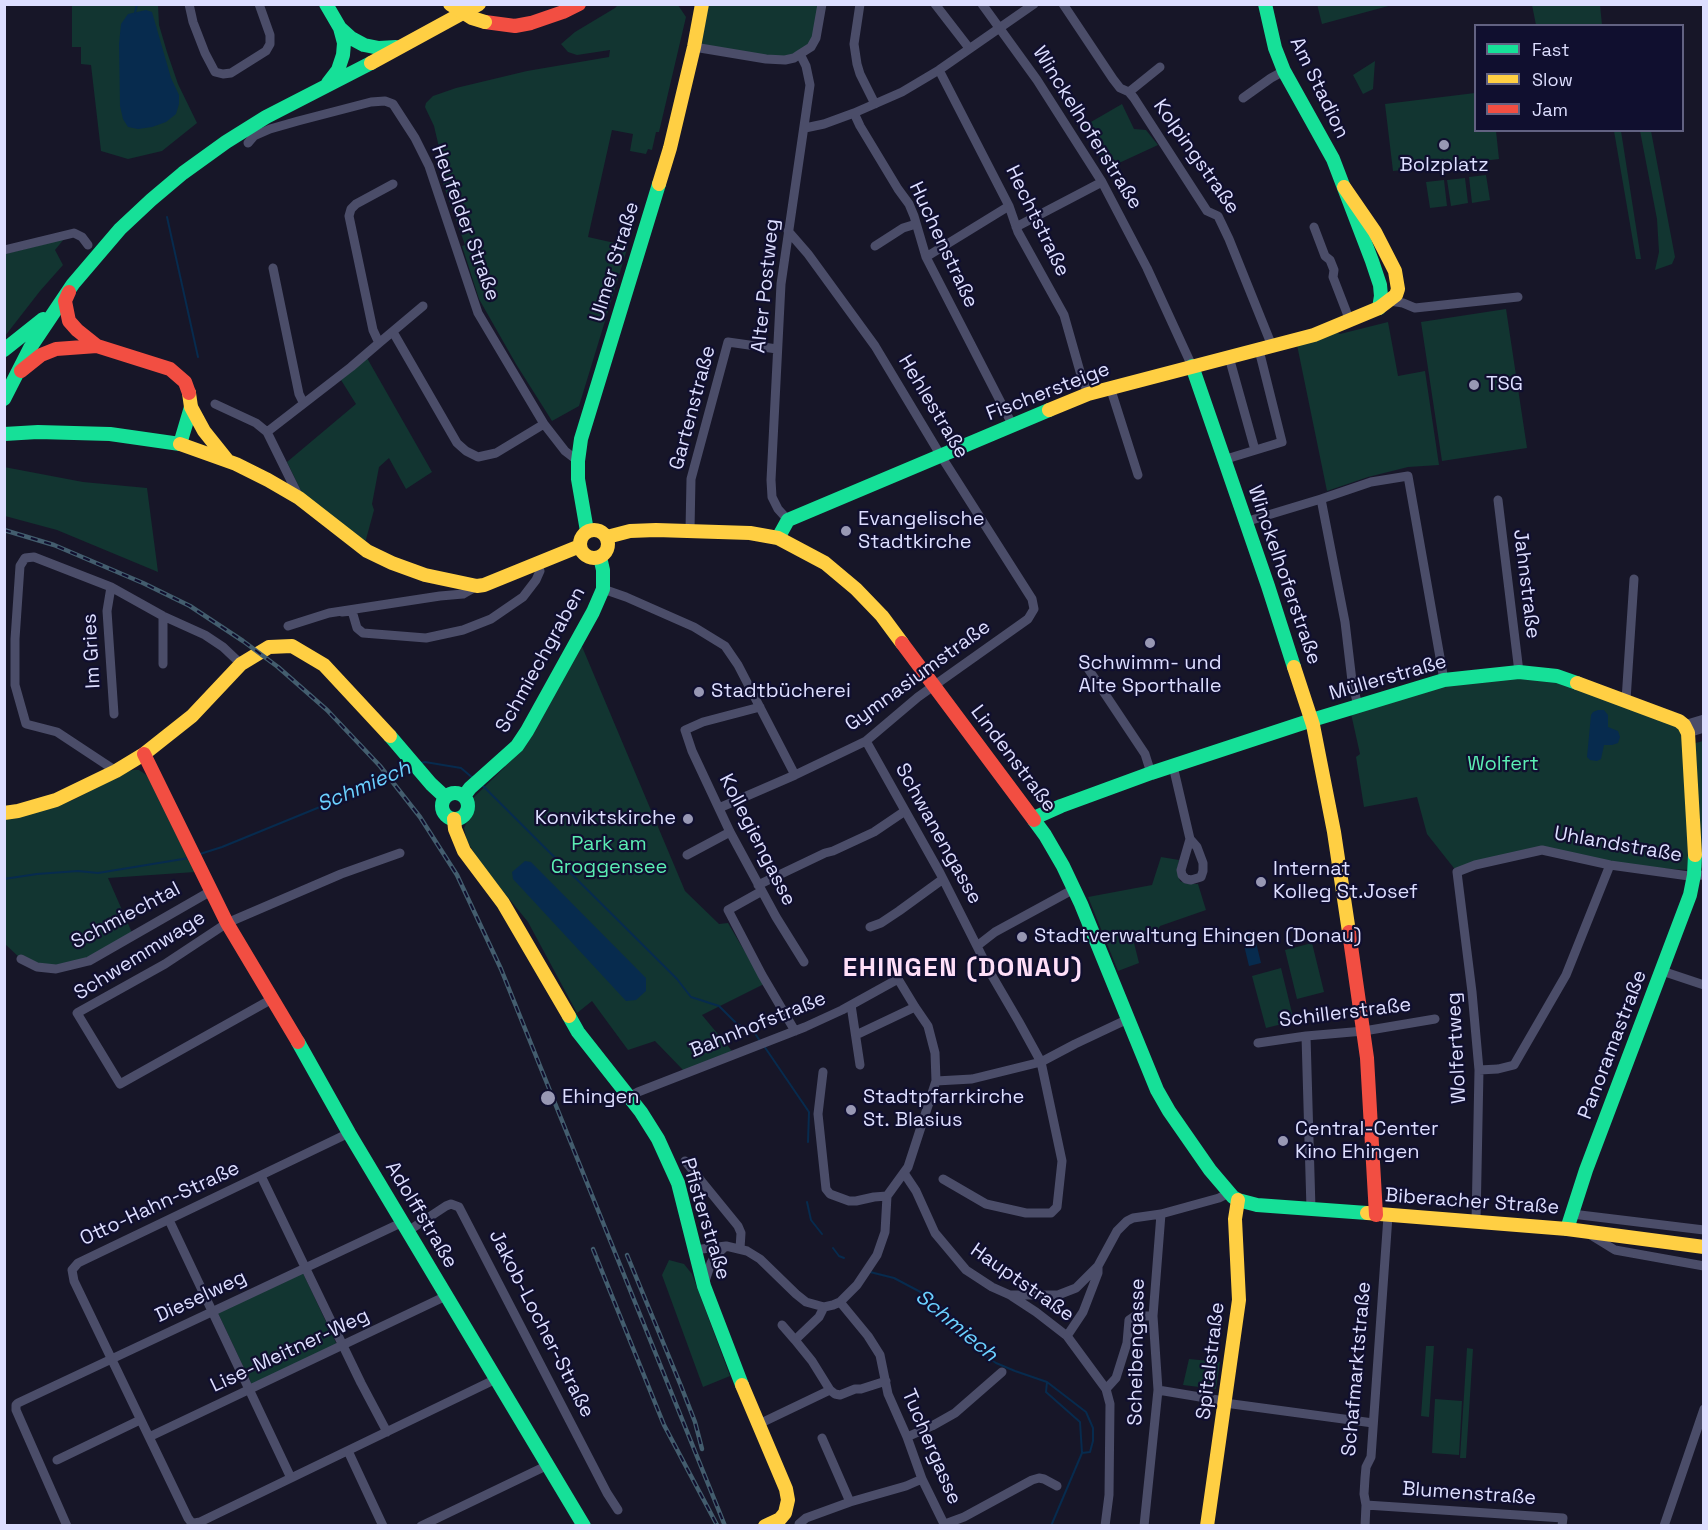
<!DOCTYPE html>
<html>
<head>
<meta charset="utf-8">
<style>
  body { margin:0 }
  #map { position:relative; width:1708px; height:1530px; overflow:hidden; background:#171628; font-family:"Space Grotesk",sans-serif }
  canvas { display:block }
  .frame { position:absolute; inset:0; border:6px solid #dddeff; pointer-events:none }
  .legend { position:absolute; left:1474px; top:24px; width:210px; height:108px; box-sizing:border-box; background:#100f2f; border:2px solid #626282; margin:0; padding:8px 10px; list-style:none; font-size:18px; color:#dddeff }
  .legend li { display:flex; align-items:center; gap:12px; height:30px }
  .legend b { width:30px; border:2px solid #626282 }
</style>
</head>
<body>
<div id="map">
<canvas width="1708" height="1530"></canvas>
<div class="frame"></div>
<ul class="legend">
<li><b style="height:8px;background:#16e098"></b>Fast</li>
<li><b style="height:8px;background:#ffcf43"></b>Slow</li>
<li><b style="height:8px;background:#f24e42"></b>Jam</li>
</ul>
</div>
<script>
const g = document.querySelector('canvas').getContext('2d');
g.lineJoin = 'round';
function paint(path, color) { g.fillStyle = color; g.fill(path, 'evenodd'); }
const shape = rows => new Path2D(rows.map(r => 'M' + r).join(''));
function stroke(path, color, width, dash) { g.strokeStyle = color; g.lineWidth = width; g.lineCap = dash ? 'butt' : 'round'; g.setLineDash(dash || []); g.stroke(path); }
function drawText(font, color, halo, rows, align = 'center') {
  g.font = font + ' "Space Grotesk",sans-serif'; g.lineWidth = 4.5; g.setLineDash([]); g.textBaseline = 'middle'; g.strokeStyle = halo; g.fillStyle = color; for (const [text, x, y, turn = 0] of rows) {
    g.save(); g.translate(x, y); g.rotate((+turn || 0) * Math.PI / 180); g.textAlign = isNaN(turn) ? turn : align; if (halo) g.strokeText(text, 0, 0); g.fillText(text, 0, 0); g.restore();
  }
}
const green = shape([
  [619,4,678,5,686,17,659,132,656,132,652,150,648,149,646,154,630,151,633,134,612,130,588,237,628,246,579,406,552,421,516,364,479,299,462,246,465,245,441,178,442,160,434,126,425,107,426,103,433,96,456,88,527,71,609,57,610,50,577,55,568,52,561,44,575,32,615,8],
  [1317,4,1392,4,1392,5,1322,24],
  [72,5,158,5,159,25,167,52,178,84,197,123,162,151,128,159,101,151,91,65,81,64,81,47,72,47],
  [708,5,822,5,811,47,785,60,701,49],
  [1532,5,1600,5,1602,25,1536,25],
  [1375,61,1373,89,1363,94,1353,75],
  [1475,93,1476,130,1496,131,1499,159,1393,171,1385,104],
  [1122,104,1134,129,1146,130,1158,145,1106,169,1084,126],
  [1614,131,1621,131,1641,259,1636,259],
  [1640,131,1651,131,1675,257,1672,264,1655,270,1659,252,1657,219],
  [1486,175,1490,200,1472,203,1469,177],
  [1465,178,1468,203,1451,206,1447,180],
  [1444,180,1447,206,1430,208,1426,182],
  [64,239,55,250,63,265,40,291,5,336,5,254],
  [1506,309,1527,448,1442,461,1421,322],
  [1388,322,1398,376,1425,371,1439,465,1408,467,1368,477,1327,491,1296,340,1329,329,1340,334],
  [367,358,432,472,406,489,389,458,379,467,372,504,374,510,365,543,302,493,287,462,356,404,341,380],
  [4,467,83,482,147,488,158,572,57,530,5,516],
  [578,637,685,891,719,924,728,923,764,984,702,1015,732,1051,684,1071,655,1041,628,1050,592,1001,577,1013,528,922,481,864,467,841,464,828,474,808,472,799,505,767,501,761],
  [1557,676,1684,725,1689,870,1610,865,1542,850,1457,872,1427,834,1417,797,1364,807,1356,757,1360,754,1350,709,1444,680],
  [1703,741,1703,870,1700,866,1692,744],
  [133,770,139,770,145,774,151,781,195,872,108,878,133,935,89,961,56,969,21,959,5,944,5,819,47,809,73,800,128,771],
  [1161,857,1179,860,1177,871,1180,881,1187,884,1198,884,1206,910,1160,926,1157,931,1133,939,1139,963,1118,971,1088,897,1152,885],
  [1312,943,1324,992,1297,999,1285,950],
  [1281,968,1294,1021,1266,1028,1252,976],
  [669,1260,684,1264,692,1274,730,1376,703,1387,662,1275],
  [303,1273,337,1345,252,1385,218,1313],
  [1426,1346,1434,1346,1429,1417,1421,1416],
  [1467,1348,1473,1349,1466,1458,1460,1458],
  [1189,1359,1220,1362,1216,1389,1183,1385],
  [1435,1399,1462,1401,1459,1455,1432,1453]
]);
const water = shape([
  [146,10,152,12,171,78,179,95,179,104,176,114,166,122,152,127,138,129,128,127,123,119,120,106,119,44,121,24,128,14],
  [1598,710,1604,710,1608,715,1608,727,1618,731,1620,737,1618,743,1612,745,1604,745,1601,759,1597,761,1590,760,1587,757,1591,715,1593,712],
  [525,861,531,862,646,978,646,991,636,1000,626,1001,513,879,512,872],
  [1254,934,1261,963,1249,966,1242,937]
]);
const stream = shape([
  [135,13,137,4],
  [167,217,198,357],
  [421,763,425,762,461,768,474,779],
  [481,784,677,979,691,997,719,1006,737,1024,754,1032,760,1041],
  [200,854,222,847,381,782,398,770,410,766],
  [4,879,37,874,78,871,98,873,189,858],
  [764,1046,809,1112,808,1142],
  [807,1202,811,1220,822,1234],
  [833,1248,839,1256,844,1258],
  [870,1272,894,1278,928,1296,947,1312,983,1354,996,1363,1015,1371,1047,1382,1086,1412,1093,1428,1093,1441,1090,1452,1082,1453,1051,1526],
  [1047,1382,1046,1392,1080,1422,1082,1453]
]);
const street = shape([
  [189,4,193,22,205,53,215,72,223,74,231,73,266,51,270,44,270,35,259,4],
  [860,4,854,44,857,64,860,74,875,104],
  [935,4,969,48],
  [982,4,1037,80,1102,182,1147,268,1192,366],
  [1063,4,1113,79,1120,88,1129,92,1134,98,1207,211,1218,216,1229,239,1272,346],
  [694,47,766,59,785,60,794,58,800,54],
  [939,70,1009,206,1018,232,1064,315,1081,375,1088,394],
  [1129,92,1160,67],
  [1243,98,1271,78,1284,71],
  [854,113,860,126,898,189,909,204,914,216,926,257,1013,426],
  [805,128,824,124,854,113,902,92,939,70,1034,4],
  [248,143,254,136,270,129,298,121,371,102,385,101,393,104,415,138,429,166,478,313,544,424,565,451,578,461],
  [1016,227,1102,182],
  [1314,227,1325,256,1330,260,1334,270,1333,277,1350,321],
  [875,246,903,228,916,224],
  [4,250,74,233,82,237,88,245],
  [926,257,1009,206],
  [273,268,299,394,303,402],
  [1390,301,1403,303,1415,308,1518,297],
  [393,332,457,443,466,451,478,457,496,453,544,424],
  [379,343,423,306],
  [1229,357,1255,450],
  [1110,387,1138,475],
  [215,404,256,423,267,432,299,497],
  [267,432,351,367,379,343,373,330,349,216,351,209,356,204,393,184],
  [1223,460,1282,442,1259,350],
  [1321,499,1371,482,1408,476,1444,680],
  [1498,500,1519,672],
  [788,520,778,509,772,497,771,480,781,284,810,85,806,66,800,54,811,47,816,38,822,4],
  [1245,522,1321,499,1345,622,1352,681,1358,706],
  [690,530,691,479,728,342,777,349],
  [111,587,107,611,114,714],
  [603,589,626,597,694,627,725,646,738,665,795,775],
  [342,612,352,611,357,628,363,633,426,638,463,630,491,619,523,597,536,580,540,571,538,564],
  [163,616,163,664],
  [288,626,329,613,440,596,463,594,477,586],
  [1087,667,1145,754,1151,773],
  [1626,700,1634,579],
  [760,707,703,722,685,730,692,751,730,832,776,917,804,962],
  [1684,725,1704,719],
  [1688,733,1704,728],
  [866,741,940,873,991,974,1019,1022,1041,1062,1062,1161,1057,1207,1051,1213,1026,1213,986,1204,943,1179],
  [1173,766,1190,839,1181,870,1182,875,1186,879,1191,880,1201,877,1203,871,1203,863,1197,847,1190,839],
  [116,771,57,732,26,724,15,685,15,639,20,566,25,558,34,557,111,587,163,616,205,635,223,647,241,664],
  [719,808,795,775,866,741,918,697,1028,619,1034,609,1032,599,941,456,875,346,808,254,788,231],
  [687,855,730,832],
  [758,885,825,853,833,851,874,832,905,811],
  [762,891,728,910,762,975,795,1031],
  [870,927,881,923,899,911,943,879],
  [977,946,995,932,1074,889],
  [21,959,37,967,56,969,89,961,211,891],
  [1662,971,1704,985],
  [272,999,120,1084,77,1013,165,964,227,923,341,874,400,853],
  [851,1005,860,1065],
  [856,1035,915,1007],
  [1306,1036,1311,1209],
  [1258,1043,1306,1036,1364,1031,1435,1019],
  [1479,1070,1498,1069,1514,1065,1566,975,1610,865],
  [936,1081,972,1079,1041,1062,1075,1044,1128,1019],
  [629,1097,638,1092,805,1027,842,1010,898,979,915,1007,928,1026,935,1053,936,1081,908,1167,887,1196,874,1197,856,1201,849,1201,830,1194,826,1189,818,1114,823,1072],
  [349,1133,78,1263,72,1270,74,1281,188,1518,191,1522,195,1523,200,1522,496,1379],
  [685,1161,738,1226,741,1233,740,1249],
  [904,1173,916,1191,935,1233,966,1270,992,1287,1010,1295,1036,1312,1067,1336,1106,1389,1110,1404,1109,1495,1105,1526],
  [261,1176,361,1383,387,1432],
  [1572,1214,1704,1230],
  [169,1220,291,1478],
  [1476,1222,1479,1070,1472,992,1457,872,1475,865,1542,850,1610,865,1689,876,1704,875],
  [408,1231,446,1206,451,1204,459,1207,607,1493,618,1510],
  [1589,1234,1615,1250,1704,1266],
  [694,1250,726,1246,747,1251,760,1259,796,1294,806,1302,824,1307,833,1305,840,1302,857,1285,877,1255,885,1232,887,1196],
  [704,1284,711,1263,715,1256,726,1246],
  [1010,1295,1058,1295,1076,1288,1098,1266,1117,1231,1127,1221,1133,1218,1161,1214,1219,1198,1229,1193],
  [840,1302,868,1336,880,1355,888,1394,907,1437,922,1479,945,1526],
  [824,1307,819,1317,795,1340,812,1361,830,1390,835,1394,840,1395,855,1389,861,1389,886,1381],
  [782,1325,795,1340],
  [1067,1336,1083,1312,1098,1273,1098,1266],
  [1106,1389,1116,1378,1127,1343,1129,1320,1135,1316,1153,1316],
  [1158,1390,1218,1400,1225,1403,1373,1423],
  [759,1424,830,1390],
  [149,1437,446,1296],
  [907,1437,932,1426,955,1413,1002,1372],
  [822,1438,850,1502],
  [348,1451,383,1526],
  [57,1460,140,1420],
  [1366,1505,1563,1518,1562,1526],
  [799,1524,806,1518,850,1502,906,1486,922,1479],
  [945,1524,964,1517,1032,1480,1039,1478,1044,1479,1057,1486],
  [67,1526,16,1410,16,1405,18,1403,403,1222],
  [421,1526,548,1465],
  [1144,1526,1158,1390,1153,1316,1161,1214],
  [1365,1526,1366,1505,1364,1494,1365,1478,1366,1467,1371,1457,1388,1216],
  [1664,1526,1704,1409]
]);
const fast = shape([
  [326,4,340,28,351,38,364,45,379,48,396,47],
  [1265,4,1275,48,1284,71,1333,159,1372,261,1380,285,1381,296,1379,308],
  [328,83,338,70,343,55,344,43,340,28],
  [4,350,43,319],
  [1192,366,1268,586,1294,667],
  [4,399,30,348,73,284,120,229,151,200,183,173,226,142,266,117,371,63],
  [4,434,38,432,110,434,180,444,191,407],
  [587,531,578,479,578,461,581,439,659,184],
  [778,538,788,520,1049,410],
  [390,736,431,784,445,797],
  '442 806a13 13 0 1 1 26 0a13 13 0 1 1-26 0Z',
  [464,796,470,788,517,746,527,731,593,612,603,589,603,570,600,557],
  [1034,818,1061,806,1151,773,1312,720,1444,680,1519,672,1557,676,1577,683],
  [1034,820,1045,835,1063,866,1081,904,1157,1090,1169,1111,1210,1170,1233,1197,1238,1200,1257,1205,1367,1213],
  [569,1016,578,1032,641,1112,658,1139,678,1183,704,1286,742,1385],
  [298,1042,349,1133,584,1526],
  [1567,1229,1586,1170,1690,895,1694,875,1695,855]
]);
const slow = shape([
  [371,63,479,4],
  [659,184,670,148,694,47,702,4],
  [189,393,191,407,204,431,228,461],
  [1049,410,1088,394,1314,335,1379,308,1396,295,1398,289,1395,271,1375,232,1344,187],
  [180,444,236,464,268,480,299,498,367,551,392,563,425,575,477,586,484,585,580,546],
  '580 544a14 14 0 1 1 28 0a14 14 0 1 1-28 0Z',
  [607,537,630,531,656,530,750,533,778,538,825,563,856,589,882,616,902,643],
  [1294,667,1313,725,1334,832,1349,932],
  [1577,683,1679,721,1684,725,1688,733,1695,855],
  [4,813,18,811,56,800,116,771,144,754,192,716,241,664,269,647,292,646,324,665,390,736],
  [454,819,455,829,464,851,503,903,569,1016],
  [1367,1213,1567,1229,1704,1247],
  [742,1385,786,1489,788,1500,785,1513,780,1519,765,1526],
  [1207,1526,1239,1300,1235,1219,1238,1200]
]);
const jam = shape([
  [485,22,515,26,531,23,563,12,579,4],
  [69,292,65,301,69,321,77,330,97,346],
  [21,371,41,355,56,349,97,346,170,369,185,382,189,393],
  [902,643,1034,820],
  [144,754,227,923,298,1042],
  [1349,932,1367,1058,1376,1215]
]);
const rail = shape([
  [4,530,54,545,143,583,190,606,243,641,278,667,327,710,380,766,420,817,457,875,501,969,725,1526],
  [593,1249,664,1425,717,1525],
  [627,1255,681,1386,695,1422,702,1449]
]);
const slowBridge = shape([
  [450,4,472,18,485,22]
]);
const markers = [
  [1444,145,6,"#9898b4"],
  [1474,385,6,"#9898b4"],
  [846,531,6,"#9898b4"],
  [1150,643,6,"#9898b4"],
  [699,692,6,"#9898b4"],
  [688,819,6,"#9898b4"],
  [1261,882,6,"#9898b4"],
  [1022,937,6,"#9898b4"],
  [548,1098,8,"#9898b4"],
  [851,1110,6,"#9898b4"],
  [1283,1141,6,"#9898b4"]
];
const streetNames = [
  ["Am Stadion",1319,88,64],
  ["Winckelhoferstraße",1087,128,58],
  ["Kolpingstraße",1196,157,55],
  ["Hechtstraße",1037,221,64],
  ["Heufelder Straße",465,223,70],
  ["Huchenstraße",943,245,65],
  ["Ulmer Straße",615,262,-73],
  ["Alter Postweg",766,286,-84],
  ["Fischersteige",1048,392,-21],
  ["Hehlestraße",933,407,59],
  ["Gartenstraße",693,408,-75],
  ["Winckelhoferstraße",1284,575,71],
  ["Jahnstraße",1526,584,83],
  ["Im Gries",92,651,-93],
  ["Schmiechgraben",541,660,-61],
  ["Gymnasiumstraße",918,676,-36],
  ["Müllerstraße",1388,678,-16],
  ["Lindenstraße",1013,759,53],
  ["Schwanengasse",938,834,61],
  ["Kollegiengasse",757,840,63],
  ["Uhlandstraße",1618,845,10],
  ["Schmiechtal",126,916,-28],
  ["Schwemmwage",140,956,-32],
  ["Schillerstraße",1345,1013,-7],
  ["Bahnhofstraße",758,1025,-22],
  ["Panoramastraße",1613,1045,-69],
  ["Wolfertweg",1457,1048,-93],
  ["Biberacher Straße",1472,1202,4],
  ["Otto-Hahn-Straße",160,1204,-25],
  ["Adolffstraße",421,1215,59],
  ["Pfisterstraße",705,1219,73],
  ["Hauptstraße",1022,1283,35],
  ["Dieselweg",201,1297,-25],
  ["Jakob-Locher-Straße",541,1324,63],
  ["Lise-Meitner-Weg",290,1351,-25],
  ["Scheibengasse",1137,1352,-89],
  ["Spitalstraße",1211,1361,-83],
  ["Schafmarktstraße",1357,1369,-85],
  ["Tuchergasse",931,1447,67],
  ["Blumenstraße",1469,1494,4]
];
const poiNames = [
  ["Bolzplatz",1444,166,"center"],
  ["TSG",1486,385],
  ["Evangelische",858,520],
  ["Stadtkirche",858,543],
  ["Schwimm- und",1150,664,"center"],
  ["Alte Sporthalle",1150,687,"center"],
  ["Stadtbücherei",711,692],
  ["Konviktskirche",676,819,"right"],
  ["Internat",1273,870],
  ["Kolleg St.Josef",1273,893],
  ["Stadtverwaltung Ehingen (Donau)",1034,937],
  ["Ehingen",562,1098],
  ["Stadtpfarrkirche",863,1098],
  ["St. Blasius",863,1121],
  ["Central-Center",1295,1130],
  ["Kino Ehingen",1295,1153]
];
const parkNames = [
  ["Wolfert",1503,765],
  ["Park am",609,845],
  ["Groggensee",609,868]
];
const waterNames = [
  ["Schmiech",364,787,-23],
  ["Schmiech",956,1326,40]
];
const districtNames = [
  ["EHINGEN (DONAU)",963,969]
];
paint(green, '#123531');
paint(water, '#072b4e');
stroke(stream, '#072b4e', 2);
stroke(street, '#4b4d69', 9);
stroke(fast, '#16e098', 14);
stroke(slow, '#ffcf43', 14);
stroke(jam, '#f24e42', 14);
stroke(rail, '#435d6e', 4.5);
stroke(rail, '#100f2f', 2, [7]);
stroke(slowBridge, '#ffcf43', 14);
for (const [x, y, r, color] of markers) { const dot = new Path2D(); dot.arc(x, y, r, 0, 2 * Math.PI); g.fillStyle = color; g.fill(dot); stroke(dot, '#100f2f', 2); }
drawText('20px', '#dddeff', '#100f2f', streetNames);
drawText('20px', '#dddeff', '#100f2f', poiNames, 'left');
drawText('20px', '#5bedb3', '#100f2f', parkNames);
drawText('italic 21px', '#6bd1ff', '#100f2f', waterNames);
g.letterSpacing = '1.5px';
drawText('bold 26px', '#ffdff8', '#100f2f', districtNames);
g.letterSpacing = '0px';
</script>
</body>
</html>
